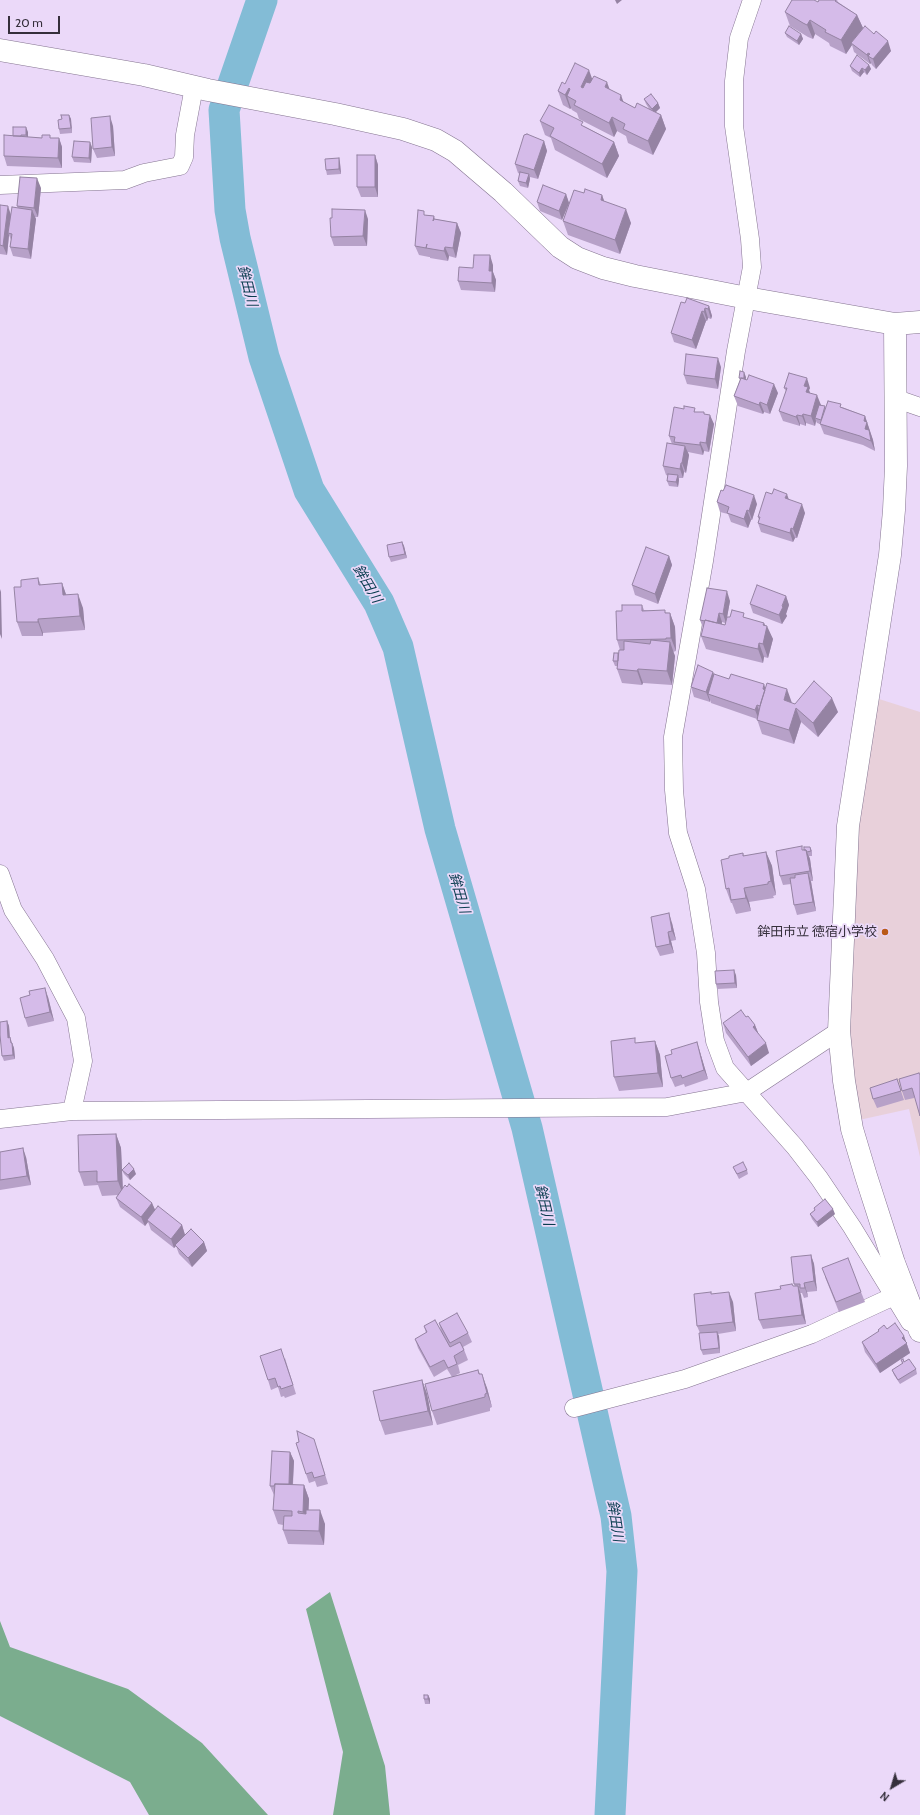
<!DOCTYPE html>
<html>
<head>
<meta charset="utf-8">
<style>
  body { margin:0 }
  #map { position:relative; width:920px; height:1815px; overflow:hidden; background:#ebd9f9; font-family:Cabin,sans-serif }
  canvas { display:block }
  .north { position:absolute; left:872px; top:1767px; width:40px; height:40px; -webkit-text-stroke:3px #ebd9f9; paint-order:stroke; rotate:218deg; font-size:11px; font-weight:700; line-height:16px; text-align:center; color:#352f3b }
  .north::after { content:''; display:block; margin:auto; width:14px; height:18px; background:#352f3b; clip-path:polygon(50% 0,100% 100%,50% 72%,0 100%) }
  .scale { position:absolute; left:8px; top:16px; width:52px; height:18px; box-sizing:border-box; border:2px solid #352f3b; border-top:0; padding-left:5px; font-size:12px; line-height:14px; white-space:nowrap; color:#352f3b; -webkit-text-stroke:3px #ebd9f9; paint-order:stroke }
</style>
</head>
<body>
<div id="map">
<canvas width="920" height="1815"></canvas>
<div class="north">N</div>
<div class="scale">20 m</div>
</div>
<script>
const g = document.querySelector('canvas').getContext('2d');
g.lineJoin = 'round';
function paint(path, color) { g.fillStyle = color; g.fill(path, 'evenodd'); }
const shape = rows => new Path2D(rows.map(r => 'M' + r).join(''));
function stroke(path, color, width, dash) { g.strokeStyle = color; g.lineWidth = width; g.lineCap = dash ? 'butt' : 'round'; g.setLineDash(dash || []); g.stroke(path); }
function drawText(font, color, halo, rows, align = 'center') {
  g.font = font + ' Cabin,"Noto Sans JP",sans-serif'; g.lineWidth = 3.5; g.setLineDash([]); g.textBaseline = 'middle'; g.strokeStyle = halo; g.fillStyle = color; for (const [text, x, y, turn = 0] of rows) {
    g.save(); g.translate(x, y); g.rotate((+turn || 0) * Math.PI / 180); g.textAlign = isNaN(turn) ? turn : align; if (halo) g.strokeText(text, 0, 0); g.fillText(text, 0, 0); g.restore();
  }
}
const education = shape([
  [879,699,920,712,920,1157,909,1109,859,1120,845,1037,855,827]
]);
const forest = shape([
  [330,1592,385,1766,390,1815,333,1815,343,1752,306,1609],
  [0,1621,10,1647,128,1689,202,1743,268,1815,149,1815,130,1782,0,1716]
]);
const river = shape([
  [262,0,224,110,230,210,235,238,264,357,309,490,379,603,398,647,440,829,527,1128,616,1516,622,1571,610,1815]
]);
const minor = shape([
  [752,0,739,38,734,81,734,126,750,239,752,267,736,351,704,561,673,737,674,790,678,833,696,889,706,953,709,1002,715,1041,725,1068,795,1147,819,1178,852,1227,910,1322],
  [0,185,125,180,144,173,180,166,184,157,185,135,194,87],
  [894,398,920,407],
  [0,874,13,910,45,959,76,1018,83,1061,72,1111],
  [0,1119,72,1111,667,1107,747,1092,839,1031],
  [574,1408,685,1379,812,1334,894,1296]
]);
const tertiary = shape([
  [0,50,144,75,208,90,335,114,403,129,436,140,455,151,503,192,560,247,577,258,603,268,635,276,747,298,895,324,920,322],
  [895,324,896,466,894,510,890,555,848,826,839,1031,844,1081,852,1129,866,1176,894,1263,920,1331]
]);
const wall = shape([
  [819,0,837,0,838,2,857,15,863,28,891,51,876,69,872,65,871,63,870,64,854,52,852,45,846,54,830,46,829,43,815,34,813,39,808,37,790,26,785,12,818,2],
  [785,33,801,34,803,39,799,45,787,37],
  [869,65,871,69,867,75,864,72,860,77,852,71,850,66],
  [592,79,610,90,623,102,635,108,650,110,646,104,644,99,658,103,660,108,655,112,661,115,666,129,653,155,628,143,626,136,617,131,614,137,579,119,577,113,572,110,571,108,570,109,563,105,558,91,565,84],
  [69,115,71,119,72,133,60,134,59,129,62,119],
  [540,121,584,126,614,142,619,156,607,178,555,150,551,138,545,135],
  [113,126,115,156,97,158,93,149],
  [28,132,28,137,42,138,59,138,62,147,62,168,7,166,4,156,13,136],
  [544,141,547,151,538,179,530,177,530,179,528,188,520,186,518,181,520,174,518,173,515,164],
  [92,147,91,163,74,162,72,157],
  [375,155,378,165,378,197,361,197,357,187],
  [339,158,340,163,341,174,327,175,326,170],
  [41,188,38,217,35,217,36,219,31,259,13,256,10,247,11,240,9,235,7,255,0,254,0,205,11,215,18,208,17,206],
  [584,193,602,195,604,201,631,223,620,254,568,235,563,221,568,206,562,220,540,211,537,202,566,194,569,203],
  [426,215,434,216,435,219,457,223,461,233,456,258,449,256,448,261,430,258,430,257,429,257,419,255,415,246],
  [368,219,367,246,334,246,331,237],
  [493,265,493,272,496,280,495,292,461,290,458,281,473,268],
  [685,303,709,306,712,316,711,319,708,318,707,321,706,321,696,349,674,342,671,333],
  [721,367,718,389,687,384,684,375],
  [746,377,746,380,778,393,770,414,764,412,763,414,738,406,734,396,740,380,739,378],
  [784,388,810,388,809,390,810,393,821,405,826,408,842,407,865,416,873,440,875,451,863,445,824,434,820,424,817,423,816,421,815,426,806,423,806,426,800,424,800,426,783,421,779,411,786,391],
  [684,409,696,412,704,412,704,414,714,424,709,452,704,451,703,455,688,452,689,455,686,473,684,472,683,478,679,478,679,480,678,487,669,486,667,481,668,476,666,475,663,466,672,444,669,436],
  [789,499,805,513,797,538,795,538,793,542,761,532,758,523,759,520,758,517],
  [717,502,757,504,752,520,751,520,748,528,731,522,728,514,720,512],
  [402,542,404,546,407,558,391,562,389,557],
  [669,556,672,565,658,604,635,595,632,585],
  [38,578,41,585,62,583,66,595,83,608,85,630,43,633,43,636,22,636,17,622,21,587],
  [786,596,789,605,786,614,787,616,782,624,753,613,750,604],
  [730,601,727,617,746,618,765,625,773,639,768,658,764,657,763,663,706,649,701,636,703,628,700,620],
  [722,622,725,623,725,625,722,624],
  [642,605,644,610,670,613,675,627,676,651,673,652,675,656,672,685,643,683,642,685,622,683,617,669,617,666,615,666,613,661,620,650,617,640,622,611],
  [713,672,714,675,729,679,765,688,792,703,795,704,838,712,818,737,801,722,794,744,762,734,757,719,711,703,710,700,710,702,694,697,691,687],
  [810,847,812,851,812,856,809,856,810,859,813,881,811,881,816,911,797,915,794,905,791,884,783,885,780,876,803,850],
  [766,852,772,866,776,895,773,896,774,898,749,902,751,911,736,914,732,903,731,903,726,889,729,858,743,853,744,856],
  [672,923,676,940,671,941,674,953,660,956,656,947],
  [736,975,737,988,717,989,716,984],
  [48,997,54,1021,28,1027,25,1018],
  [746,1017,755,1025,758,1033,769,1053,751,1066,726,1033,723,1023],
  [7,1021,9,1026,10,1037,14,1048,15,1059,4,1061,2,1056],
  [655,1041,660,1055,663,1087,619,1091,614,1077,636,1043],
  [697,1042,700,1052,708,1079,685,1087,684,1084,675,1087,671,1078,672,1054],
  [919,1073,914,1098,905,1100,902,1091],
  [897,1079,904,1100,877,1108,873,1099],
  [116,1134,121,1148,123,1189,127,1187,152,1203,155,1210,182,1225,185,1235,204,1242,207,1251,192,1267,179,1254,176,1246,174,1248,151,1230,148,1222,145,1226,120,1207,116,1198,118,1195,102,1196,98,1185,84,1186,79,1172],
  [0,1152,26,1157,31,1185,0,1190],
  [733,1167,747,1170,748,1174,739,1179],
  [122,1170,136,1174,130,1180,124,1174],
  [814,1208,835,1214,818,1227,812,1219,810,1214,815,1210],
  [811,1255,814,1264,817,1291,807,1292,808,1297,804,1298,802,1293,800,1293,806,1324,763,1329,759,1320,781,1289,795,1286,794,1284],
  [825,1277,861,1292,865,1302,839,1312],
  [712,1294,733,1302,736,1331,718,1334,719,1336,720,1353,703,1355,701,1350,700,1333,697,1326],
  [439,1323,468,1333,472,1342,463,1347,468,1360,458,1365,460,1373,454,1376,478,1370,487,1388,492,1407,490,1408,490,1411,437,1425,432,1411,452,1377,447,1369,434,1377,418,1348,415,1339,426,1333,424,1326,441,1331],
  [887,1329,904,1336,910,1353,880,1373,865,1352,862,1342,878,1332,878,1330],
  [285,1358,296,1394,285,1398,284,1396,281,1397,278,1387,271,1390,268,1380],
  [901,1360,904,1362,916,1369,917,1374,900,1384,894,1375,892,1370,902,1364],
  [422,1380,427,1394,433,1425,385,1435,380,1421],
  [317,1448,328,1484,317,1487,315,1481,309,1483,306,1474],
  [290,1452,294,1461,293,1485,304,1485,309,1499,308,1510,325,1524,324,1545,288,1544,283,1530,283,1525,278,1524,273,1510,274,1495,270,1486],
  [428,1695,430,1699,430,1704,425,1704,424,1699]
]);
const shadedWall = shape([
  [615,0,622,0,617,4],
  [857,15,863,28,851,43,852,45,846,54,841,40],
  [810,20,815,34,813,39,807,25],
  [801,34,803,39,799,45,797,41],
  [888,41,891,51,876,69,873,59],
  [868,53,870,57,868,56,871,63,870,64,867,55],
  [869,65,871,69,867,75,865,70],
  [862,68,864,72,860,77,859,73],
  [589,70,594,84,586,101,581,87],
  [607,82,612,96,605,87],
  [569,88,573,99,567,96,571,108,570,109,565,95],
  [621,95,626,109,620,100],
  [658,103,660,108,654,114,652,109],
  [69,115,71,119,72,133,71,128],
  [661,115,666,129,653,155,648,141],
  [110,116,113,126,115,156,112,147],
  [612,117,617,131,614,137,609,123],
  [26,127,28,132,28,140,26,135],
  [59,138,62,147,62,168,58,158],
  [544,141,547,151,538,179,534,170],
  [90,142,92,147,91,163,89,158],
  [614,142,619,156,607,178,602,164],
  [375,155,378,165,378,197,375,187],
  [339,158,340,163,341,174,339,169],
  [529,174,530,179,528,188,526,183],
  [37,178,41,188,38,217,34,208],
  [566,194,569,203,562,220,559,211],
  [602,195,607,209,601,200],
  [8,206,11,215,8,233,9,235,7,255,3,246],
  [626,209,631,223,620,254,615,240],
  [32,210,36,219,31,259,28,249],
  [365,210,368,219,367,246,363,236],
  [457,223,461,233,456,258,453,248],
  [445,247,449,256,448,261,444,251],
  [490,255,493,265,493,272,496,280,495,292,492,283,489,271],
  [709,306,712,316,711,319,708,309],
  [705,308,708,318,707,321,704,312],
  [702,311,706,321,696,349,692,340],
  [718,358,721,367,718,389,715,379],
  [744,372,746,377,745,383,744,378],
  [807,378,810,388,809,390,811,396,810,402,804,386],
  [774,384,778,393,770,414,767,405],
  [817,395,821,405,817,418,815,418,816,421,815,426,811,416],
  [760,402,764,412,763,414,759,405],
  [803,414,806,423,806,426,802,416],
  [710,415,714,424,709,452,706,443],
  [797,415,800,424,800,426,796,417],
  [865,416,873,440,875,451,871,441,865,429,864,421],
  [700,442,704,451,703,455,700,445],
  [685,446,689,455,686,473,682,463],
  [681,463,684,472,683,478,680,469],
  [678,475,679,480,678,487,676,482],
  [787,494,790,503,785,498],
  [754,495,757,504,752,520,749,511],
  [802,504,805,513,797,538,793,529],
  [747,510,751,520,748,528,744,519],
  [791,528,795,538,793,542,790,533],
  [402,542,404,546,407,558,405,554],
  [669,556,672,565,658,604,655,594],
  [62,583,67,597,63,595],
  [0,589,1,592,2,639,0,634],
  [727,591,730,601,726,623,723,614],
  [78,594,83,608,85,630,80,616],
  [786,596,789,605,786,614,787,616,782,624,779,615],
  [670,613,675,627,676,651,671,638],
  [719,613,722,622,720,633,717,623],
  [38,619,43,633,43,636,38,622],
  [764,623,767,629,767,626,773,639,768,658,763,644,763,625],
  [666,638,669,647,670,642,675,656,672,685,667,671,669,648],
  [759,643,764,657,763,663,758,649],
  [638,669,643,683,642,685,637,671],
  [713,672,716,681,708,694,710,700,710,702,706,692],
  [764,684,769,700,763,689],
  [787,689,792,703,784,700],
  [832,698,838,712,818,737,813,723],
  [757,705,761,715,759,720,755,710],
  [796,708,801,722,794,744,789,730],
  [806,850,810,859,813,881,810,871],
  [766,852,772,866,776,895,771,881],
  [808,873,811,882,816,911,813,902],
  [744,888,749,902,751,911,746,898],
  [669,913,672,923,676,940,672,931],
  [668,932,671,941,674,953,670,944],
  [734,970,736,975,737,988,735,983],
  [45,988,48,997,54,1021,50,1012],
  [7,1021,9,1026,10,1042,8,1038],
  [755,1025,759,1035,753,1027],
  [655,1041,660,1055,663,1087,658,1073],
  [697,1042,700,1052,708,1079,704,1070],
  [12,1043,14,1048,15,1059,13,1055],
  [766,1043,769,1053,751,1066,748,1057],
  [116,1134,121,1148,123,1195,118,1181],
  [23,1148,26,1157,31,1185,27,1176],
  [134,1169,136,1174,130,1180,128,1175],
  [152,1203,156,1212,147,1220,148,1222,145,1226,141,1217],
  [833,1209,835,1214,818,1227,817,1222],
  [182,1225,185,1235,175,1245,176,1246,174,1248,171,1239],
  [204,1242,207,1251,192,1267,188,1258],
  [811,1255,814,1264,817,1291,814,1281],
  [804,1283,807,1292,808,1297,805,1288],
  [798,1286,801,1295,806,1324,802,1315],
  [729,1292,733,1302,736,1331,733,1322],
  [717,1332,719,1336,720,1353,719,1348],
  [904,1336,910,1353,880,1373,876,1364],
  [482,1374,487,1388,492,1407,487,1393],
  [422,1380,427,1394,433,1425,428,1411],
  [290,1452,294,1461,292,1496,289,1486],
  [304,1485,309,1499,308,1526,303,1512],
  [320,1510,325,1524,324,1545,319,1531],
  [428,1695,430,1699,430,1704,428,1699]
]);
const building = shape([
  [792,0,814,0,818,2,819,0,836,0,835,1,857,15,841,40,825,32,826,30,810,20,807,25,803,23,785,12,792,0],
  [789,26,801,34,797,41,785,33,789,26],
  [865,26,874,34,876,31,888,41,873,59,868,56,870,54,868,53,867,55,851,43,865,26],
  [857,55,869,65,865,70,862,68,859,73,850,66,857,55],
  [575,63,589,70,581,87,583,88,586,82,590,83,594,76,607,82,605,87,621,95,620,100,635,108,637,103,661,115,648,141,623,129,625,124,612,117,609,123,574,105,576,101,567,96,570,89,569,88,565,95,558,91,562,82,565,84,575,63],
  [651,94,658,103,652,109,644,99,651,94],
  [549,105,583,122,581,125,614,142,602,164,550,136,554,128,540,121,549,105],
  [61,115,69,115,71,128,59,129,58,120,62,119,61,115],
  [110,116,112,147,93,149,91,118,110,116],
  [13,127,26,127,26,135,21,135,21,136,13,136,13,127],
  [527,134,544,141,534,170,515,164,524,135,527,134],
  [4,135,42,138,42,135,50,135,50,138,59,138,58,158,4,156,4,135],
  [74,141,90,142,89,158,72,157,74,141],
  [357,155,375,155,375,187,357,187,357,155],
  [339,158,339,169,326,170,325,159,339,158],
  [520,172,529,174,526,183,518,181,520,172],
  [20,177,37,178,34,208,17,206,20,177],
  [543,185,566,194,559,211,537,202,543,185],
  [585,189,602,195,601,200,626,209,615,240,563,221,574,190,584,193,585,189],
  [0,205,8,206,3,246,0,245,0,205],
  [12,207,32,210,28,249,10,247,12,234,8,233,12,207],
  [332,209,365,210,363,236,331,237,330,218,332,218,332,209],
  [418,210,424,211,424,215,434,216,433,221,434,219,457,223,453,248,445,247,444,251,426,248,427,244,426,248,415,246,418,210],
  [474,255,490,255,489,271,492,271,492,283,458,281,459,267,473,268,474,255],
  [687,298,709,306,708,309,705,308,704,312,702,311,692,340,671,333,681,302,685,303,687,298],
  [686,354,718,358,715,379,684,375,686,354],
  [740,371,744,372,744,378,739,378,740,371],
  [789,373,807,378,804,386,808,387,806,392,817,395,811,416,803,414,802,416,797,415,796,417,779,411,787,388,784,388,789,373],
  [749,375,774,384,767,405,760,402,759,405,734,396,741,378,747,380,749,375],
  [828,401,841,404,840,407,865,416,864,421,867,422,865,429,869,430,871,441,860,436,820,424,828,401],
  [819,405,825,406,821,420,815,418,819,405],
  [684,406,695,408,694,412,704,412,704,414,710,415,706,443,700,442,700,445,674,442,675,437,669,436,674,407,684,409,684,406],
  [667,443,685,446,682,463,681,463,680,469,663,466,667,443],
  [668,474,678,475,676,482,667,481,668,474],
  [726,485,754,495,749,511,747,510,744,519,727,513,729,507,717,502,721,490,723,491,726,485],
  [774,489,787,494,785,498,802,504,793,529,791,528,790,533,758,523,760,517,758,517,766,492,772,494,774,489],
  [402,542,405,554,389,557,387,545,402,542],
  [646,547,669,556,655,594,632,585,646,547],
  [38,578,39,585,62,583,63,595,78,594,80,616,38,619,38,622,17,622,14,587,21,587,21,580,38,578],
  [757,585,786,596,782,606,783,607,779,615,750,604,757,585],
  [707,588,727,591,723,614,719,613,717,623,705,620,705,621,700,620,707,588],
  [622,605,642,605,642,611,665,610,665,613,670,613,671,638,666,638,666,639,617,640,616,611,622,611,622,605],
  [732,610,744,613,743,617,764,623,763,625,767,626,763,644,759,643,758,649,701,636,705,620,725,625,727,617,730,617,732,610],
  [651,640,670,642,667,671,638,669,637,671,617,669,619,650,624,650,624,641,650,644,651,640],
  [614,653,618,653,618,661,613,661,614,653],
  [698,665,713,672,706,692,691,687,698,665],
  [714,674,729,679,731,674,764,684,763,689,765,690,760,706,757,705,755,710,708,694,714,674],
  [814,681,832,698,813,723,796,708,789,730,757,720,761,702,767,683,787,689,784,700,795,704,814,681],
  [802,846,802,850,806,850,810,871,780,876,776,851,802,846],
  [804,847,810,847,811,851,807,852,806,850,804,850,804,847],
  [766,852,771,881,768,882,768,884,744,888,746,898,731,900,729,888,726,889,721,860,729,858,729,856,743,853,743,856,766,852],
  [808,873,813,902,794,905,790,878,795,878,795,875,808,873],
  [669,913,672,931,668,932,670,944,656,947,651,917,669,913],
  [734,970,735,983,716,984,715,971,734,970],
  [45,988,50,1012,25,1018,20,998,30,995,29,991,45,988],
  [741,1010,746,1017,748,1016,755,1025,753,1027,766,1043,748,1057,723,1023,741,1010],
  [7,1021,8,1038,10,1037,11,1043,12,1043,13,1055,2,1056,0,1035,0,1022,7,1021],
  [635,1038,635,1043,655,1041,658,1073,614,1077,611,1041,635,1038],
  [697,1042,704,1070,682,1078,681,1075,671,1078,665,1056,672,1054,671,1050,697,1042],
  [919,1073,920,1075,920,1116,912,1088,902,1091,899,1079,919,1073],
  [897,1079,901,1091,873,1099,870,1088,897,1079],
  [116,1134,118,1181,97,1182,97,1171,79,1172,78,1135,116,1134],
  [23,1148,27,1176,0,1180,0,1152,23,1148],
  [743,1162,747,1170,737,1174,733,1167,743,1162],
  [129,1163,134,1169,128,1175,122,1170,129,1163],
  [129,1184,152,1203,141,1217,116,1198,125,1185,127,1187,129,1184],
  [825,1199,833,1209,817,1222,810,1214,815,1210,814,1208,825,1199],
  [158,1206,182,1225,171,1239,147,1220,158,1206],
  [191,1229,204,1242,188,1258,175,1245,191,1229],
  [811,1255,814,1281,804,1283,805,1288,800,1288,800,1284,794,1284,791,1257,811,1255],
  [848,1258,861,1292,836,1302,822,1268,848,1258],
  [792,1284,793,1286,798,1286,802,1315,759,1320,755,1293,781,1289,780,1286,792,1284],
  [711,1292,711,1294,729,1292,733,1322,697,1326,694,1294,711,1292],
  [457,1313,468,1333,450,1343,439,1323,457,1313],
  [435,1320,450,1347,460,1342,464,1350,454,1356,457,1364,448,1368,444,1360,430,1367,415,1339,427,1332,424,1326,435,1320],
  [895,1323,904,1336,902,1338,907,1343,876,1364,862,1342,879,1331,878,1330,884,1325,887,1329,895,1323],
  [717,1332,719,1348,701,1350,699,1333,717,1332],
  [281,1349,293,1385,281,1389,280,1386,278,1387,275,1378,268,1380,260,1356,281,1349],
  [903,1359,904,1362,909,1359,916,1369,898,1380,892,1370,903,1363,901,1360,903,1359],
  [478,1370,479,1374,482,1374,487,1393,485,1394,485,1397,432,1411,425,1384,478,1370],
  [422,1380,428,1411,380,1421,373,1391,422,1380],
  [297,1431,314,1439,325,1475,314,1478,312,1472,306,1474,296,1443,299,1442,297,1431],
  [272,1451,290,1452,289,1484,275,1484,274,1486,270,1486,272,1451],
  [275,1484,304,1485,303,1512,298,1511,298,1513,306,1514,306,1510,320,1510,319,1531,283,1530,284,1516,292,1516,292,1511,273,1510,275,1484],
  [424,1695,428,1695,428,1699,424,1699,424,1695]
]);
const markers = [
  [885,932,4,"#ba5a18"]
];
const poiNames = [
  ["鉾田市立 徳宿小学校",877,932]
];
const waterNames = [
  ["鉾田川",247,286,76],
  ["鉾田川",367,584,59],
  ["鉾田川",459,893,74],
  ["鉾田川",544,1205,77],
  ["鉾田川",615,1521,81]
];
paint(education, '#e8d0da');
paint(forest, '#7bad8e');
stroke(river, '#83bcd6', 31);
stroke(minor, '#847490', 19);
stroke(tertiary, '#847490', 23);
stroke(minor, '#fff', 18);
stroke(tertiary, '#fff', 22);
paint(wall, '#b7a1c8');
paint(shadedWall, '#9583a3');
paint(building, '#d5bbe9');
stroke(building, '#9583a3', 1);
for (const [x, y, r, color] of markers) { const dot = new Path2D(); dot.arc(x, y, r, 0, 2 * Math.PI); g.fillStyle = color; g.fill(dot); stroke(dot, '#ebd9f9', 1.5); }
drawText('13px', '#352f3b', '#ebd9f9', poiNames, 'right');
drawText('italic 14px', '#093c4f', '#ebd9f9', waterNames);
</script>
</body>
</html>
